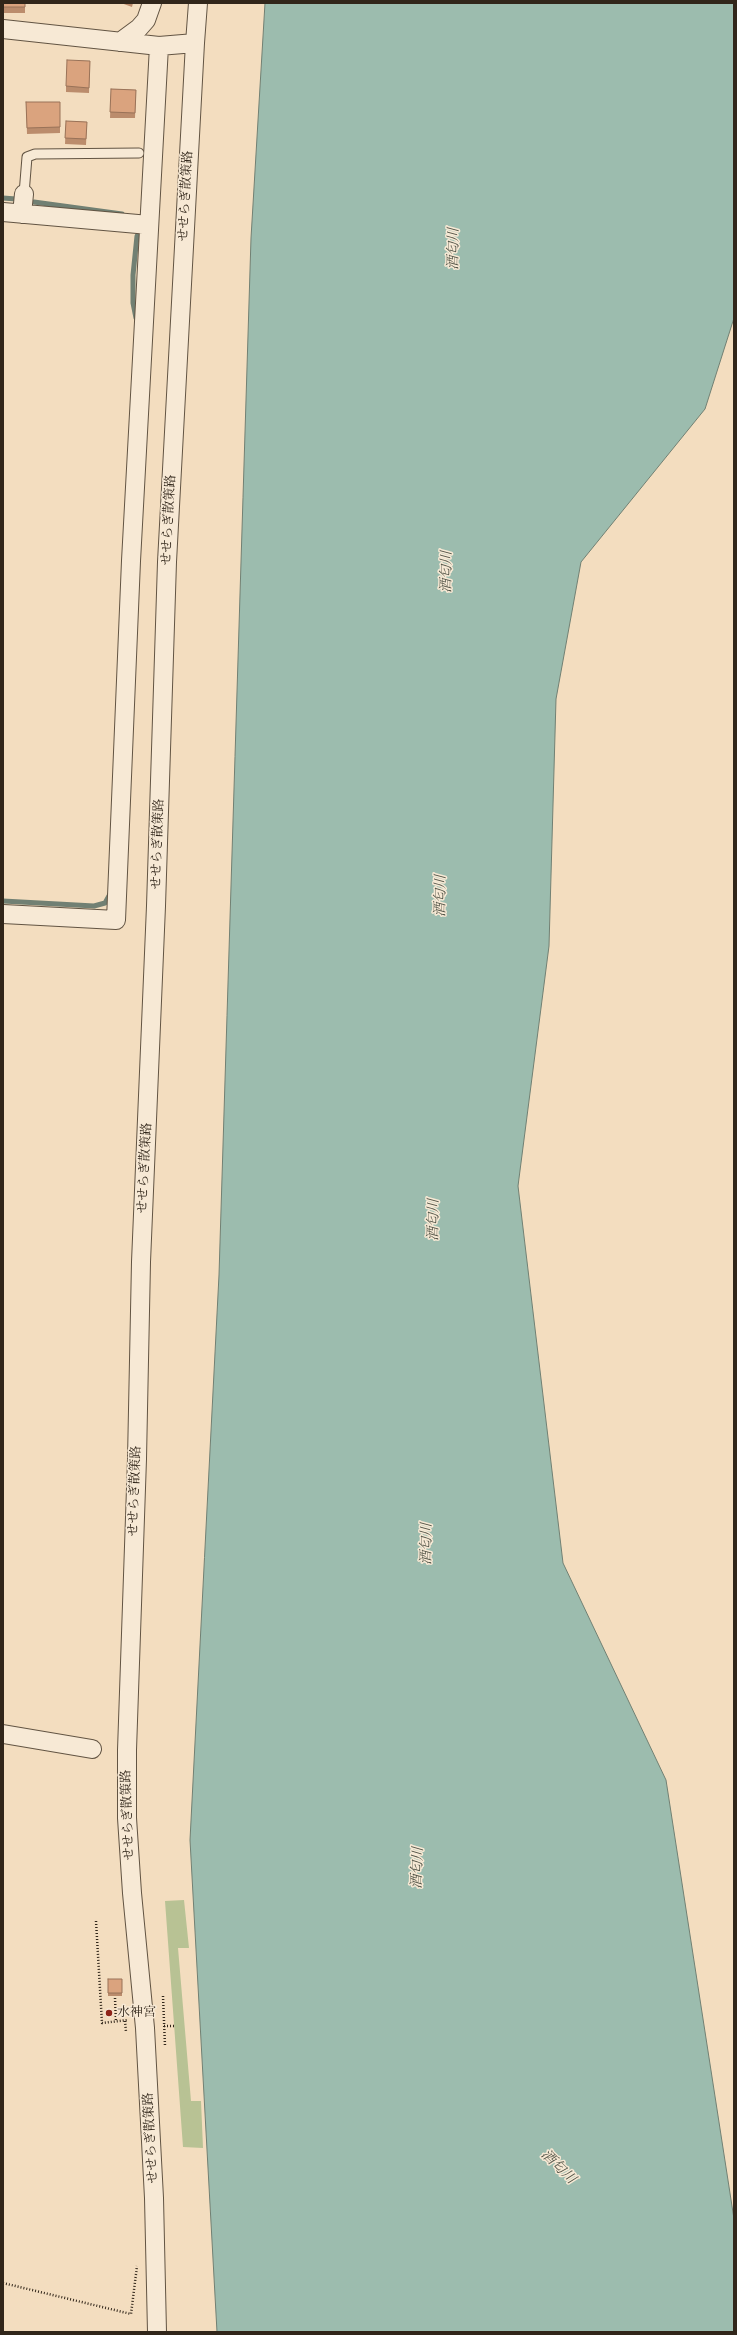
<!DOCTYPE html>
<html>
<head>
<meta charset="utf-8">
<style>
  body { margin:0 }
  #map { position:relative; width:737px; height:2335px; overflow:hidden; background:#f3ddbf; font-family:"Gentium Book Plus",serif }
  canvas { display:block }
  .frame { position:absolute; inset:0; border:4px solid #31261a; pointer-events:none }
</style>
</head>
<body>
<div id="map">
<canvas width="737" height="2335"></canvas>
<div class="frame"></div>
</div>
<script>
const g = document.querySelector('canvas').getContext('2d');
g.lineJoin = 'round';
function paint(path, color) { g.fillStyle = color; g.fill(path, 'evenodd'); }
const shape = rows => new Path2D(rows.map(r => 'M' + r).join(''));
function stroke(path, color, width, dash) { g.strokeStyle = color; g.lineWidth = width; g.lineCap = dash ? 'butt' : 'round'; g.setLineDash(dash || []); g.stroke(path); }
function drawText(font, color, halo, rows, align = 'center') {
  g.font = font + ' "Gentium Book Plus","Noto Serif JP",serif'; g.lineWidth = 3; g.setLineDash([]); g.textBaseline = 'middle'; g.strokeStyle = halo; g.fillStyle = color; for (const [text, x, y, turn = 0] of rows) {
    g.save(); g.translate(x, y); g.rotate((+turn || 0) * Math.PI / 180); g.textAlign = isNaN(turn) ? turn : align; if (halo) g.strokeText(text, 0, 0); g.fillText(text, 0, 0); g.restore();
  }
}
const green = shape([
  [184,1900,189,1948,178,1948,191,2101,201,2101,203,2148,183,2147,165,1901]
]);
const water = shape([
  [265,3,734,3,734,318,705,409,581,562,556,699,549,946,518,1186,563,1563,666,1780,734,2219,734,2332,217,2332,190,1840,219,1275,251,238,265,3]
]);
const stream = shape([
  [3,198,16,199],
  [34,202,122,214],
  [136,318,133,303,133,275,137,236],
  [3,901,94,906,105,903,110,894]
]);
const path = shape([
  [96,1921,102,2023,128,2020],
  [163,1996,165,2046],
  [115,1998,116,2022],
  [125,2021,126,2032],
  [164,2026,175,2026],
  [3,2283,131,2314,137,2266]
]);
const service = shape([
  [24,194,27,157,35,154,139,153]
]);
const minor = shape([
  [3,29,159,46,195,43],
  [120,42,139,28,146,20,152,3],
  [3,212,149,225],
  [22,214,24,194],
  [3,914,116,920,131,561,159,46],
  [3,1734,92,1749],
  [157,2332,154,2198,145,2028,132,1893,127,1818,127,1750,137,1459,141,1262,156,906,167,562,195,43,198,3]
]);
const wall = shape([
  [3,3,25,3,25,13,3,13],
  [121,3,133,3,132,7],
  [90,61,89,93,66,92,66,86],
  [111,89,136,90,135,118,110,118],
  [26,102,60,102,60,133,27,134],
  [66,121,87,122,86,145,65,144],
  [108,1979,122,1979,122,1996,108,1996]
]);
const building = shape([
  [3,3,25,3,25,7,3,7,3,3],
  [67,60,90,61,89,88,66,86,67,60],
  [111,89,136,90,135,113,110,112,111,89],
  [26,102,60,102,60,127,27,128,26,102],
  [66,121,87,122,86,139,65,138,66,121],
  [108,1979,122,1979,122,1993,108,1993,108,1979]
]);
const markers = [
  [109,2013,4,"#8f2418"]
];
const streetNames = [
  ["せせらぎ散策路",186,196,-87],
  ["せせらぎ散策路",169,520,-87],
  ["せせらぎ散策路",158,844,-88],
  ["せせらぎ散策路",145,1168,-87],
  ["せせらぎ散策路",135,1491,-88],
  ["せせらぎ散策路",128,1815,-92],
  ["せせらぎ散策路",151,2138,-93]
];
const poiNames = [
  ["水神宮",117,2013]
];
const waterNames = [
  ["酒匂川",454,249,-89],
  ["酒匂川",447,572,-89],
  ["酒匂川",441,896,-89],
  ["酒匂川",434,1220,-89],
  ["酒匂川",427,1544,-89],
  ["酒匂川",418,1868,-88],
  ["酒匂川",558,2167,44]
];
paint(green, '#b8c294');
paint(water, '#9cbcae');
stroke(water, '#718073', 1);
stroke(stream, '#718073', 5);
stroke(service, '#625443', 11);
stroke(minor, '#625443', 20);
stroke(path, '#31261a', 2.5, [1, 2]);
stroke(service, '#f7e9d5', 9);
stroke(minor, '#f7e9d5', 18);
paint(wall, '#bb8c6c');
paint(building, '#daa37e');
stroke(building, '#997258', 1);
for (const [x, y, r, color] of markers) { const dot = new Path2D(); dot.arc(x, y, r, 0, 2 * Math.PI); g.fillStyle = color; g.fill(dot); stroke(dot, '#f7e9d5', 1.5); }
drawText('13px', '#31261a', '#f7e9d5', streetNames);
drawText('13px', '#31261a', '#f7e9d5', poiNames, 'left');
drawText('italic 14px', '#515346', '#f7e9d5', waterNames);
</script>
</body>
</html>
